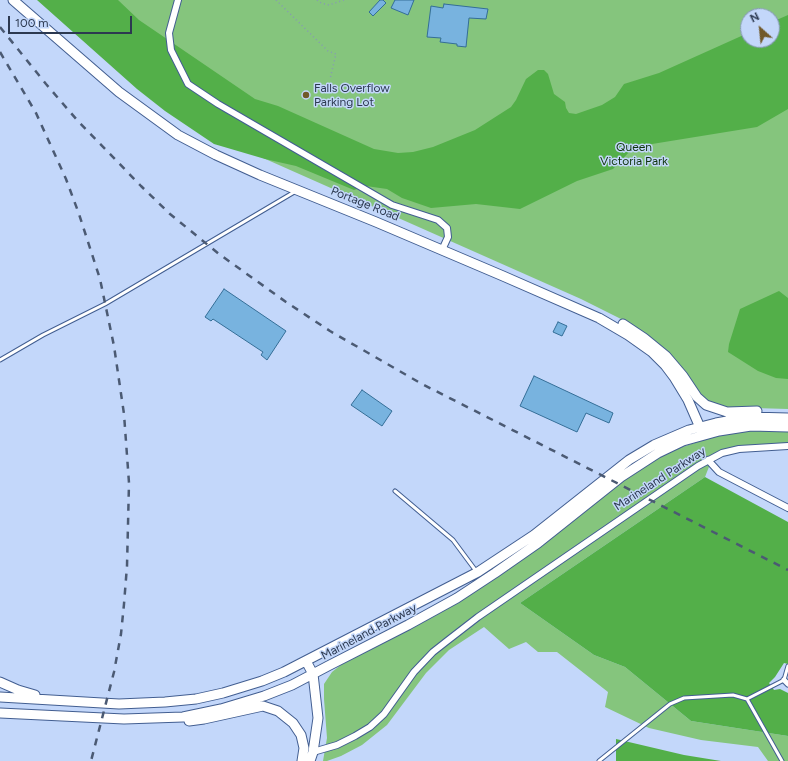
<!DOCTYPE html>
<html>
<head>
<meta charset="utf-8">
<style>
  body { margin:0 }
  #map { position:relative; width:788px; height:761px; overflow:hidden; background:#c3d7fa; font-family:Figtree,sans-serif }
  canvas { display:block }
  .north { position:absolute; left:740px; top:8px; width:40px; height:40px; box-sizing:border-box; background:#c3d7fa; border:1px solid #8798b6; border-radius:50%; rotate:333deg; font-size:11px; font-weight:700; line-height:16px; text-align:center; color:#2c3950 }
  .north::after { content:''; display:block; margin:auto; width:14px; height:18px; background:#71592a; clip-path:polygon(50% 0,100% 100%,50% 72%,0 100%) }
  .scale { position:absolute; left:8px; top:16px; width:124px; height:18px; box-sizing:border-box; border:2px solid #2c3950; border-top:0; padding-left:5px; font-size:12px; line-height:14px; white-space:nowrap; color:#2c3950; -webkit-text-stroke:3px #c3d7fa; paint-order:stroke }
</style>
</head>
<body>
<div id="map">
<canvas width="788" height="761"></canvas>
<div class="north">N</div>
<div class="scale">100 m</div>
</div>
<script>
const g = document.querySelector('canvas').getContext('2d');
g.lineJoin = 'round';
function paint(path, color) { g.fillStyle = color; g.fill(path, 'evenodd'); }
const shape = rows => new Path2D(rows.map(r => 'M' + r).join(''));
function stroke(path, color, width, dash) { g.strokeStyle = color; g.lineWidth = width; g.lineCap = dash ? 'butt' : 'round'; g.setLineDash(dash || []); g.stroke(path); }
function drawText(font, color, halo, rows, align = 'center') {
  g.font = font + ' Figtree,sans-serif'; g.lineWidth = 3; g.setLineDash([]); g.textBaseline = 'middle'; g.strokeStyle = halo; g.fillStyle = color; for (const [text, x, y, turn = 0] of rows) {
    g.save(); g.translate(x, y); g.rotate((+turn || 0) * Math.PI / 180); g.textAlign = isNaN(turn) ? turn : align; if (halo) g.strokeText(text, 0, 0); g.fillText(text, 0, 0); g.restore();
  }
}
const green = shape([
  [38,0,788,0,788,409,754,408,736,409,710,404,625,321,581,299,200,130],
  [748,16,772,16,772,40,748,40],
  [753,430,788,431,788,445,735,448,714,454,705,477,520,603,594,655,625,667,691,721,788,736,788,761,768,761,758,747,701,740,649,728,605,707,608,692,557,652,538,652,526,642,509,649,484,627,449,650,426,673,387,725,362,745,341,756,327,761,323,761,327,738,324,699,324,684,332,672,342,664,433,617,470,595,623,480,649,463,679,448,716,436]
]);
const forest = shape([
  [37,0,118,0,139,20,255,99,278,106,374,149,398,153,413,152,433,147,475,130,511,107,516,100,526,79,538,70,544,70,548,74,554,94,565,102,566,108,569,113,576,114,602,105,615,97,624,84,659,73,748,33,748,40,772,40,772,22,788,15,788,109,757,127,652,144,631,150,613,169,577,181,520,209,476,204,431,208,402,198,387,189,366,186,354,190,296,166,265,159,214,144,165,111,137,89],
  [779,291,788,298,788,379,776,378,758,371,728,352,729,344,740,309],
  [705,477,788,522,788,664,784,663,775,677,769,683,774,690,780,689,788,693,788,736,691,721,625,667,594,655,520,603],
  [616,739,684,755,721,761,616,761]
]);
const building = shape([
  [380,0,383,0,386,3,373,16,369,12,380,0],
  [395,0,414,0,408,15,391,8,395,0],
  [444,4,488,9,486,19,469,18,466,47,457,46,457,44,440,42,441,38,427,37,431,6,443,8,444,4],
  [224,289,286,331,267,360,261,355,263,352,213,319,211,321,205,317,224,289],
  [558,322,567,326,562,336,553,332,558,322],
  [534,376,613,413,609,423,586,413,577,432,520,406,534,376],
  [362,390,392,411,382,426,351,405,362,390]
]);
const path = shape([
  [276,0,328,51,336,54,330,79],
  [317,0,321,3,329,5,344,0]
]);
const service = shape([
  [0,360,43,335,105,304,296,191],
  [395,491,453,540,476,571],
  [747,699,782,761],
  [599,761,670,704,684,698,733,695,747,699,784,680,788,666]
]);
const pedestrian = shape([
  [784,680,788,684]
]);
const minor = shape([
  [178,0,169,33,171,50,188,84,218,104,392,205,438,220,447,228,448,237,442,250],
  [708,460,719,472,788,508],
  [313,752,337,745,355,736,370,727,384,714,414,672,433,652,447,641,478,617,698,466,722,453,739,449,788,446]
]);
const secondary = shape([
  [13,0,119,92,178,135,216,155,260,175,376,222,503,276,599,318,628,335,652,352,665,365,674,377,688,400,702,432],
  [623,324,644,338,666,356,683,376,697,397,706,405,727,412,757,411],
  [306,661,313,674,318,718,313,752,310,761],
  [0,682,18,690,35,695],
  [0,697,119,704,165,702,196,699,223,693,262,681,284,672,478,572,534,535,629,460,654,445,689,430,716,423,750,417,788,418],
  [0,713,124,719,183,717,221,709,264,696,292,685,328,666,408,625,457,598,495,573,538,543,621,477,658,453,683,441,719,431,751,426,788,427],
  [189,721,204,719,263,706,278,711,293,723,301,735,304,748,302,761]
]);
const rail = shape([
  [0,27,46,84,77,120,141,186,170,214,219,254,286,302,330,331,422,384,788,570],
  [0,52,36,113,66,179,79,214,100,279,114,346,124,414,129,483,127,566,124,604,121,634,114,672,91,761]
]);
const markers = [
  [306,95,4,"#71592a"]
];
const poiNames = [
  ["Falls Overflow",314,88],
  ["Parking Lot",314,102]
];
const parkNames = [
  ["Queen",634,147],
  ["Victoria Park",634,161]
];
const streetNames = [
  ["Portage Road",365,204,22],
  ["Marineland Parkway",660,479,-33],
  ["Marineland Parkway",369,632,-28]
];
paint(green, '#85c57d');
paint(forest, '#53af49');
paint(building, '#78b3df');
stroke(building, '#346e97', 1);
stroke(service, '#425e91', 5);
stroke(pedestrian, '#425e91', 7);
stroke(minor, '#425e91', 8);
stroke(secondary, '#425e91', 11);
stroke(path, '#8798b7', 1.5, [1, 3]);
stroke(service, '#fff', 3);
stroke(pedestrian, '#fff', 5);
stroke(minor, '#fff', 6);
stroke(secondary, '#fff', 9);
stroke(rail, '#4b5a73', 2.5, [7, 7]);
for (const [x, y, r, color] of markers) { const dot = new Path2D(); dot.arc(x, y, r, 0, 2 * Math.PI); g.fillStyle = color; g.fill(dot); stroke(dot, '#c3d7fa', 1.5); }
drawText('12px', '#2c3950', '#c3d7fa', poiNames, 'left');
drawText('12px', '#0e330b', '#c3d7fa', parkNames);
drawText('12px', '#2c3950', '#c3d7fa', streetNames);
</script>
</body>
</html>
